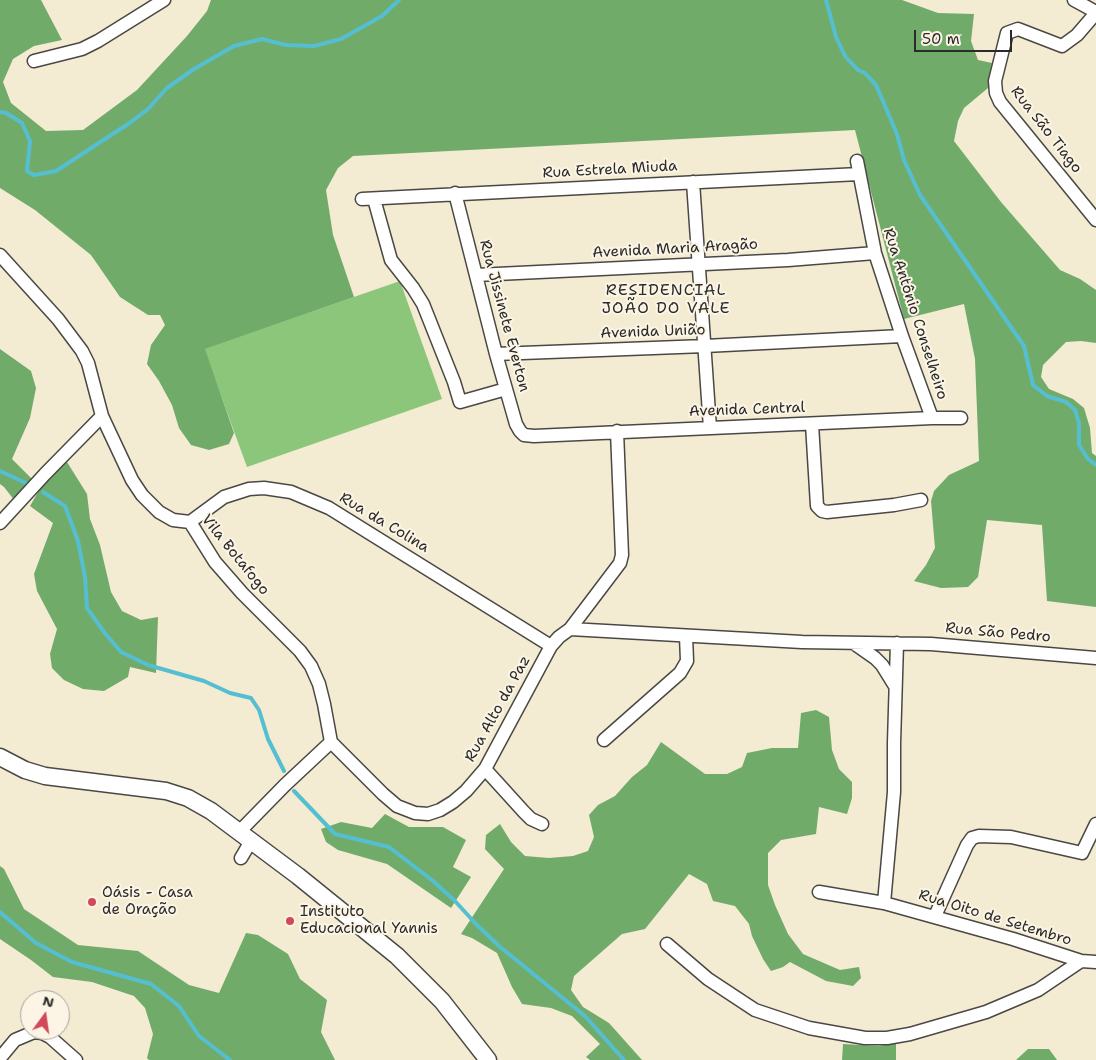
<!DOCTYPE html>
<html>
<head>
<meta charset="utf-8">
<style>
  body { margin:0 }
  #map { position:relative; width:1096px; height:1060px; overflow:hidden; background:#f3ebd2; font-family:"Shantell Sans",sans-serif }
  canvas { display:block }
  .north { position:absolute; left:20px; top:990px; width:50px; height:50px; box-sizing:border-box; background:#fcf5e5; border:1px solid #a8a49b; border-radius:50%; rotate:14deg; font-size:14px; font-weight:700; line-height:20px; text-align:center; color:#2b2b2b }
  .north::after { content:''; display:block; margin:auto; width:18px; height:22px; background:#d1495b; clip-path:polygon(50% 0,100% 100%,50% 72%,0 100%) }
  .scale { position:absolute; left:914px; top:30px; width:98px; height:22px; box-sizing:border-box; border:2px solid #2b2b2b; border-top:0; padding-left:6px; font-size:15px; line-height:18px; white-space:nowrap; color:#2b2b2b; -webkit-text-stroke:4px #fcf5e5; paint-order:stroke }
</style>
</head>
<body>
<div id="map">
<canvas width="1096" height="1060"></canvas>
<div class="north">N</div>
<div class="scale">50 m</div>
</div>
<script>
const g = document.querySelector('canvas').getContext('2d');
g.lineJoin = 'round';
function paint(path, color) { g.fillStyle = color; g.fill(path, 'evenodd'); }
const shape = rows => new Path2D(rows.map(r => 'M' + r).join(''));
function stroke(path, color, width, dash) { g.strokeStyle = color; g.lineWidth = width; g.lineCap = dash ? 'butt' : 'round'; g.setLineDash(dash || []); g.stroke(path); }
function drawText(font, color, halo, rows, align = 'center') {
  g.font = font + ' "Shantell Sans",sans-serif'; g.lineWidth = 4; g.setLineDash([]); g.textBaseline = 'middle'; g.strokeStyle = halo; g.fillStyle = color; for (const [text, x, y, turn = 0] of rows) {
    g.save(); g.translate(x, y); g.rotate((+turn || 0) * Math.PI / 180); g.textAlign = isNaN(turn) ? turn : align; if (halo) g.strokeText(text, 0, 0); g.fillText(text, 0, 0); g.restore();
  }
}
const green = shape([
  [400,281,442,399,247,467,204,349]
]);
const forest = shape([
  [0,0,41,0,62,40,34,46,13,59,3,82,11,103,46,131,83,130,137,90,187,36,207,11,211,0,902,0,938,13,974,14,971,41,978,60,992,63,988,88,964,108,958,121,954,141,1001,202,1060,270,1080,279,1096,290,1096,343,1081,341,1066,342,1043,365,1041,377,1049,389,1073,399,1084,408,1090,428,1092,453,1096,456,1096,607,1047,601,1042,525,987,520,978,577,968,587,941,588,914,581,926,565,935,548,931,501,934,491,949,475,979,461,975,359,964,304,904,319,855,130,353,156,338,168,326,190,333,235,354,297,205,349,234,433,229,444,209,450,191,445,179,428,172,405,159,381,147,364,151,345,165,325,160,315,148,315,120,297,91,255,35,210,0,188],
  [0,349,31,371,36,388,30,418,12,459,32,479,15,501,4,487,0,484],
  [67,462,87,494,90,519,100,545,111,592,122,611,141,620,158,617,156,673,130,667,128,677,104,691,83,689,64,680,52,668,50,654,57,629,37,591,34,574,53,523,30,506,45,480],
  [816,710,829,717,832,750,839,769,852,782,852,798,847,814,819,807,816,834,781,840,768,853,768,885,775,905,788,934,803,954,840,970,859,967,861,978,853,986,826,981,790,962,783,967,771,971,763,959,752,936,749,924,735,906,713,901,707,884,689,874,645,929,622,934,574,976,571,990,583,1007,609,1023,642,1060,590,1060,586,1057,600,1044,572,1016,551,1008,522,1004,512,987,497,953,472,938,461,934,504,869,485,849,486,835,500,824,511,842,525,856,549,858,573,856,588,851,594,837,589,815,598,805,615,796,632,777,647,765,661,742,705,774,727,774,742,767,747,753,772,748,798,748,801,713],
  [385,814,409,827,443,827,466,840,453,867,471,877,451,908,387,864,338,850,326,842,321,829,341,822,372,828],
  [0,866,4,869,24,909,78,945,138,951,189,985,219,993,246,933,258,935,288,954,300,979,327,1000,321,1032,335,1060,149,1060,147,1058,153,1034,145,1008,134,996,92,982,53,977,31,960,0,939],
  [896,1043,896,1060,842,1060,843,1044,879,1046],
  [1028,1049,1049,1049,1057,1060,1016,1060]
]);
const stream = shape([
  [826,0,836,37,845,56,858,70,865,73,876,85,897,134,904,160,920,195,1024,346,1033,385,1047,396,1066,402,1075,410,1079,423,1079,445,1088,459,1096,465],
  [0,112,6,113,22,123,30,141,27,171,34,175,56,171,131,122,148,109,167,88,194,69,234,46,262,39,286,45,314,46,341,39,382,16,399,0],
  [0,471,28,484],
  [43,492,65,506,78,541,85,577,87,608,104,632,121,652,148,665,204,681,230,693,251,698,259,710,268,739,284,771],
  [294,791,335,834,389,847,433,881,454,900,476,924,499,946,585,1016,624,1060],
  [0,912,36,943,72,962,151,984,179,1006,199,1036,230,1060]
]);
const minor = shape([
  [1074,0,1096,12],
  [1096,13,1077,35,1062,46,1018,29,1007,33,995,81,996,93,1000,102,1096,220],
  [34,61,82,49,98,41,164,0],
  [857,161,875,253,902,336,932,418],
  [693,182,710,428],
  [455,193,496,354,516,424,520,431,524,435,534,436,932,418,961,418],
  [362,199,859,174],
  [374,199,391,260,413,288,423,304,454,382,460,402,506,389],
  [0,255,58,319,82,351,88,363,102,416,132,480,142,495,159,512,173,520,190,522,215,562,242,593,300,651,311,666,319,684,324,704,331,742],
  [476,275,788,260,875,253],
  [496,354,705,346,902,336],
  [812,424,817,506,822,511,827,512,894,505,921,500],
  [190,522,224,497,249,489,264,488,291,492,329,508,551,646],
  [0,523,45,474,102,416],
  [570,629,802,642,931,644,1096,658],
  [855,644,875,658,882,665,895,686],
  [604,740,680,673,687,661,686,636],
  [331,742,383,794,397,806,415,813,428,814,440,810,453,802,466,791,485,769,551,646,559,637,570,629,620,563,622,555,617,431],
  [485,769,524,812,531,819,542,824],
  [240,831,285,785,331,742],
  [241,858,251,841],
  [819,892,884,903,1013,939,1081,961,1096,962],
  [884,903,894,792,894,743,897,643],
  [935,916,967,845,972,838,979,836,1011,837,1082,853,1096,824],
  [667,944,708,979,755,1010,809,1028,865,1038,887,1038,910,1034,986,1012,1038,990,1081,961],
  [0,1058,15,1040,34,1032,42,1033,50,1037,76,1060]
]);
const tertiary = shape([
  [0,757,25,770,45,776,166,791,188,798,211,811,298,876,397,956,442,1001,488,1060]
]);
const markers = [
  [92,902,5,"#d1495b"],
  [290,921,5,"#d1495b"]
];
const streetNames = [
  ["Rua São Tiago",1046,130,52],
  ["Rua Estrela Miuda",610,170,-3],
  ["Avenida Maria Aragão",675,249,-3],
  ["Rua Antônio Conselheiro",915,314,72],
  ["Rua Jissinete Everton",504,316,75],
  ["Avenida União",653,332,-2],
  ["Avenida Central",747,410,-2],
  ["Rua da Colina",384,523,31],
  ["Vila Botafogo",235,555,51],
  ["Rua São Pedro",998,633,5],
  ["Rua Alto da Paz",498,709,-61],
  ["Rua Oito de Setembro",995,918,17]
];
const poiNames = [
  ["Oásis - Casa",102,893],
  ["de Oração",102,910],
  ["Instituto",300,912],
  ["Educacional Yannis",300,929]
];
const neighbourhoodNames = [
  ["RESIDENCIAL",666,291],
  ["JOÃO DO VALE",666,309]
];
paint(green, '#8cc67a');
paint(forest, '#71ab6a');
stroke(stream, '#55bfd1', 4);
stroke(minor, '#494844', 15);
stroke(tertiary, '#494844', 19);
stroke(minor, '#fff', 12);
stroke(tertiary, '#fff', 16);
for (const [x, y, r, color] of markers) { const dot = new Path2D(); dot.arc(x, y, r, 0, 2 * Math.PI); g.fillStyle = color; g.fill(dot); stroke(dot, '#fcf5e5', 2); }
drawText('15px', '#2b2b2b', '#fcf5e5', streetNames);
drawText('15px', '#2b2b2b', '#fcf5e5', poiNames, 'left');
g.letterSpacing = '1px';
drawText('16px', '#2b2b2b', '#fcf5e5', neighbourhoodNames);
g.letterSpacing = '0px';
</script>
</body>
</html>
